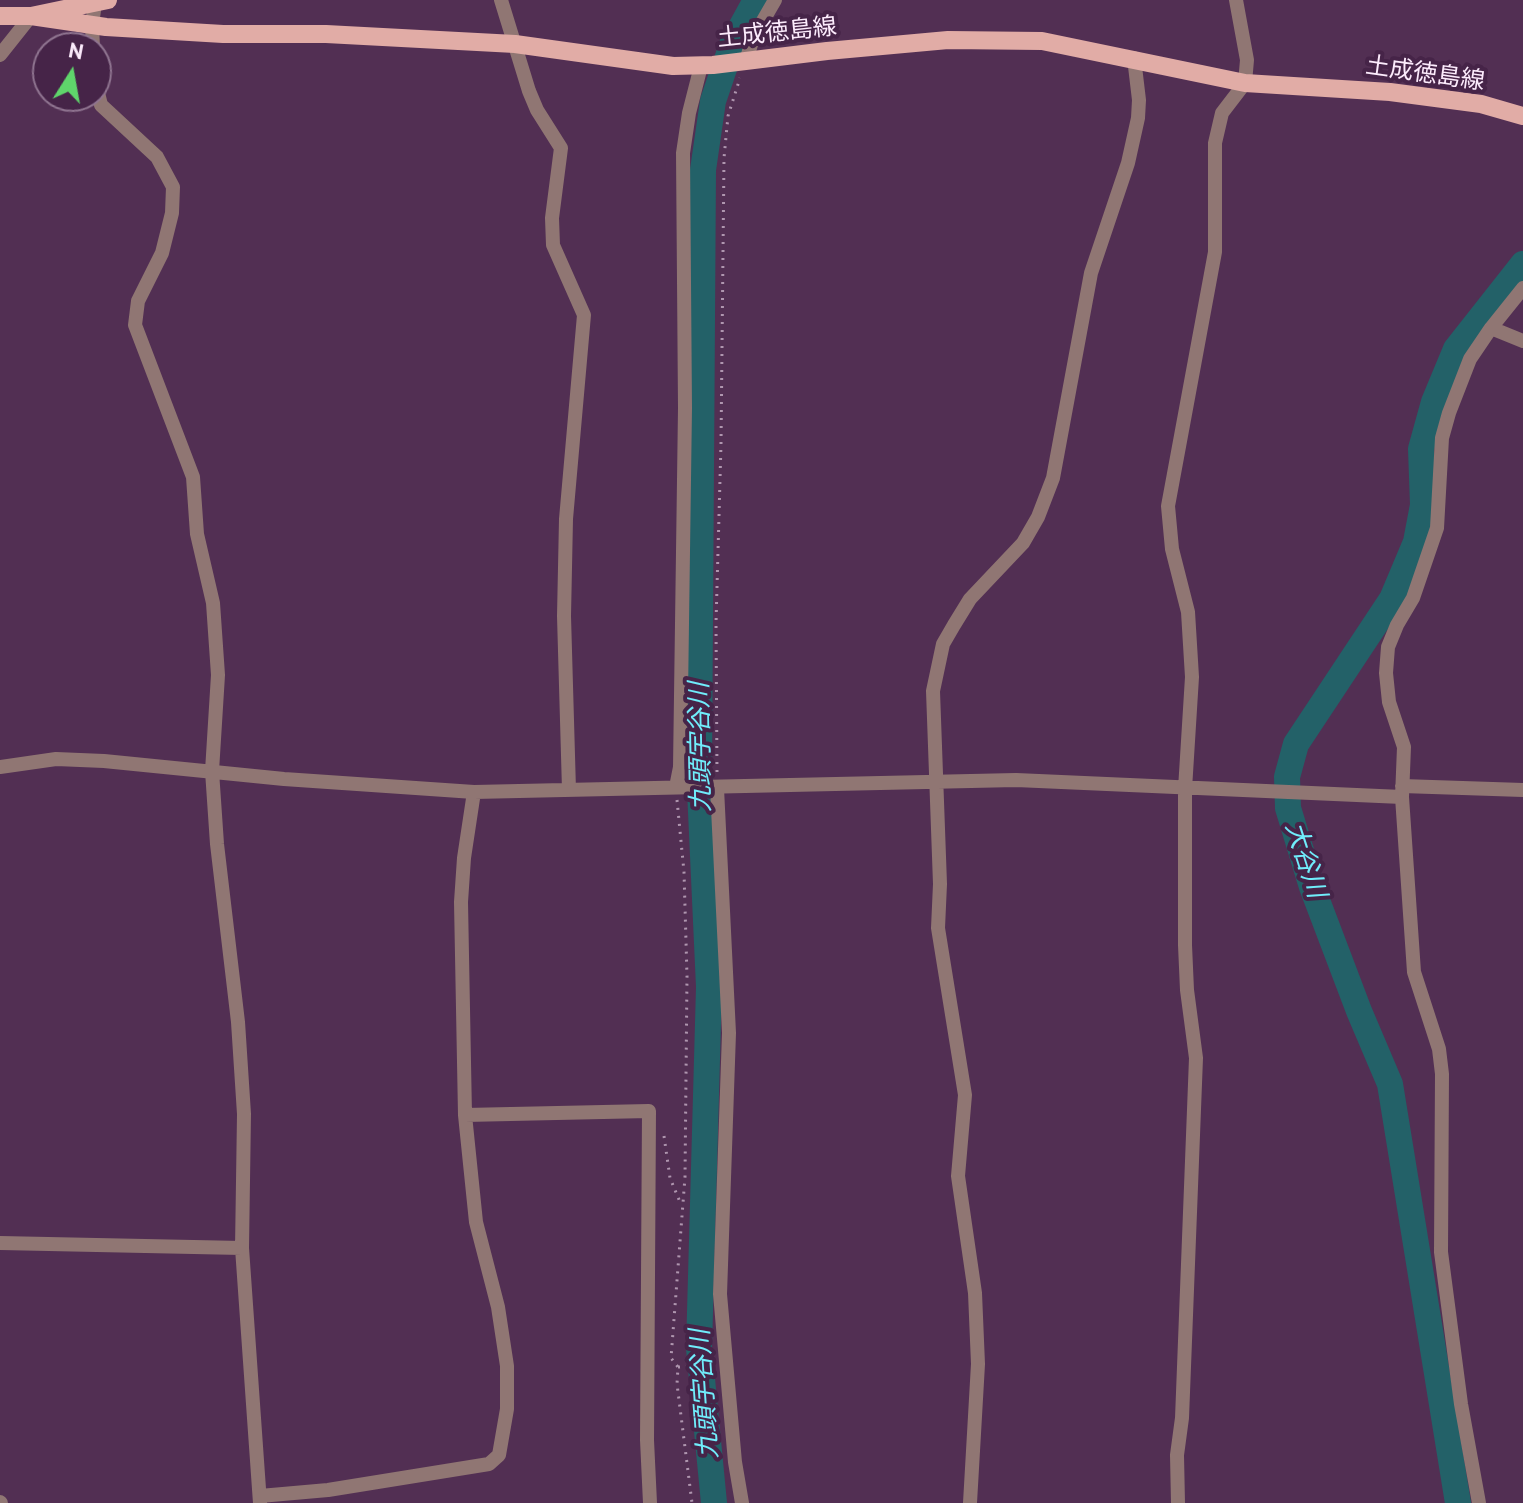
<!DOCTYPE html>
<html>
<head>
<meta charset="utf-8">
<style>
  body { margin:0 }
  #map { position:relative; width:1523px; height:1503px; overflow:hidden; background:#522f53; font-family:"PT Sans",sans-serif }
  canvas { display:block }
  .north { position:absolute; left:32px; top:32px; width:80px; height:80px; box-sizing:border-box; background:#462448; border:2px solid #8f7490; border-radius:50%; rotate:11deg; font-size:22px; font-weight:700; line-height:32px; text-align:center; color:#fcebfc }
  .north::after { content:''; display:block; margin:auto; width:28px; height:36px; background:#5fd56b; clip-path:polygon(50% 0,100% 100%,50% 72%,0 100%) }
</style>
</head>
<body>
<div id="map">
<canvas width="1523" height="1503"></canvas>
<div class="north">N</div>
</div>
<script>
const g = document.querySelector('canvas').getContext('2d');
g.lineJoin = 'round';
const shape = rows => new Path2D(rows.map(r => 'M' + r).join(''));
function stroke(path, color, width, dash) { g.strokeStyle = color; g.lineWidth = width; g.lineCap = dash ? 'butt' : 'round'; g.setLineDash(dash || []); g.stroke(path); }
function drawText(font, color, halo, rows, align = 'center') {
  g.font = font + ' "PT Sans","Noto Sans JP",sans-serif'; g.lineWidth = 8; g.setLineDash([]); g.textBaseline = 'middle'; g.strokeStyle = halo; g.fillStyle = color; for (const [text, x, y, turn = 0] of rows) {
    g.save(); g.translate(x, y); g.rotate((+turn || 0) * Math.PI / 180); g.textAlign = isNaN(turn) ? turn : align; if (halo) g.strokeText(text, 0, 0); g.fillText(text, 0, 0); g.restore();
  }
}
const river = shape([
  [714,1503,699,1348,709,987,699,768,703,170,713,101,733,42,756,0],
  [1458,1503,1390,1084,1359,1011,1312,887,1288,808,1287,777,1296,744,1392,599,1416,542,1423,505,1421,449,1434,402,1456,349,1523,264]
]);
const path = shape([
  [717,772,716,623,721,444,724,158,728,116,740,78],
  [677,800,684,872,687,976,685,1177,671,1358,678,1367,677,1384,692,1503],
  [664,1136,670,1178,680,1202],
  [678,1367,713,1365]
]);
const minor = shape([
  [501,0,529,91,537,110,561,148,552,218,553,245,584,315,566,519,564,616,569,790],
  [93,48,92,25,95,3],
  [0,55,31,16],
  [746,61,753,38,775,0],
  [96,85,101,105,157,157,173,187,172,213,162,253,138,301,135,325,193,477,197,534,213,603,218,675,212,771,217,844,238,1022,244,1114,242,1248,260,1503],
  [1491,328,1523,341],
  [0,767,56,759,104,761,284,779,474,792,1016,780,1402,797],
  [1402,786,1523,790],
  [676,787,680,767,685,408,683,153,689,113,701,66],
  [717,788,729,1033,720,1294,735,1462,742,1503],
  [465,1115,649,1111,647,1440,650,1503],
  [0,1243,242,1248],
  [260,1496,328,1490,489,1464,499,1455,507,1409,507,1366,498,1307,476,1222,465,1115,461,902,464,858,474,792],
  [0,1502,1,1503],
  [970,1503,978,1364,975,1293,958,1176,965,1095,938,928,940,884,933,691,943,644,954,625,970,599,1023,543,1038,517,1053,478,1091,273,1128,163,1138,118,1139,100,1134,58],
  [1178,1503,1177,1455,1182,1418,1196,1058,1187,990,1185,945,1185,789,1192,677,1188,612,1172,549,1168,506,1215,252,1215,143,1222,113,1245,83,1247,60,1236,0],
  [1479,1503,1461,1404,1441,1252,1442,1074,1439,1049,1414,972,1402,797,1404,747,1389,702,1386,673,1388,647,1397,625,1413,598,1437,528,1442,438,1449,413,1470,359,1491,328,1523,288]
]);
const major = shape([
  [0,16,31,16,108,0],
  [31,16,106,27,223,34,326,34,515,44,673,66,713,65,827,51,948,40,1042,41,1245,83,1390,92,1481,104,1523,116]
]);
const streetNames = [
  ["土成徳島線",777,33,-6],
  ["土成徳島線",1425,74,8]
];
const waterNames = [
  ["九頭宇谷川",701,747,-91],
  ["大谷川",1305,860,72],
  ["九頭宇谷川",705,1394,-94]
];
stroke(river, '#236168', 26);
stroke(path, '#af96af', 3, [2, 6]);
stroke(minor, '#907673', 14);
stroke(major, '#e1aca6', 18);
drawText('24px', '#fcebfc', '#462448', streetNames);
drawText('italic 26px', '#70edfb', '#462448', waterNames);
</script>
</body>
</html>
